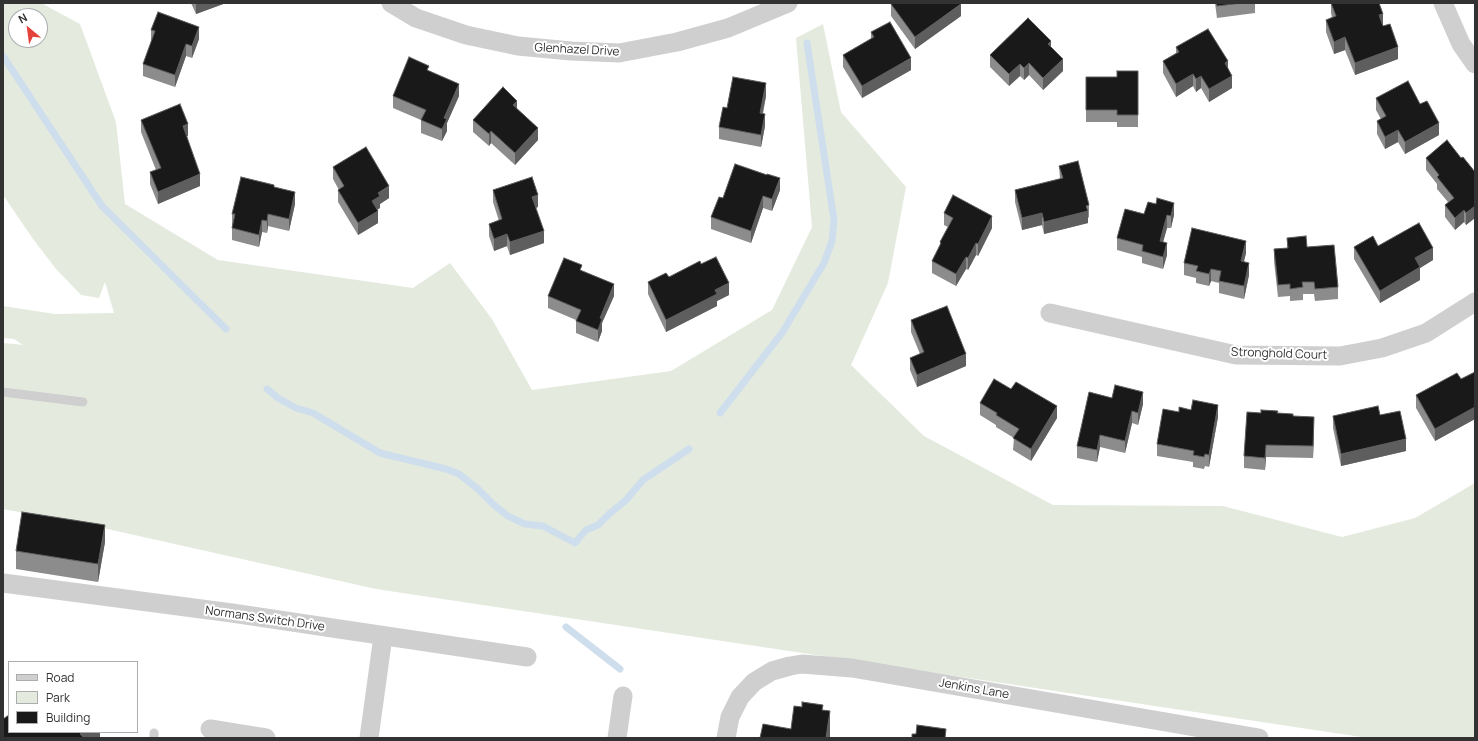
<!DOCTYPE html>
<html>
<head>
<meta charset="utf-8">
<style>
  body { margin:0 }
  #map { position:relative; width:1478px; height:741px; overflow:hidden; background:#fff; font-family:Manrope,sans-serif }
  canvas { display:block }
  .frame { position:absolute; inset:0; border:4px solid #323232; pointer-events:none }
  .legend { position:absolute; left:8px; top:661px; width:130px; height:72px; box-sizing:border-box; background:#fff; border:1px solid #adadad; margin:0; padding:5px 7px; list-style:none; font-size:12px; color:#323232 }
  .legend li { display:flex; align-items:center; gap:8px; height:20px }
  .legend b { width:20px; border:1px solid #adadad }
  .north { position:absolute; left:8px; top:8px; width:40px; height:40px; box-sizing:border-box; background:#fff; border:1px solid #adadad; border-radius:50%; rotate:331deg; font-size:11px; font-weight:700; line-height:16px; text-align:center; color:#323232 }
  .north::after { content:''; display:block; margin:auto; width:14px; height:18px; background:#e3413a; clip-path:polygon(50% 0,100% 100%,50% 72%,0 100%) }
</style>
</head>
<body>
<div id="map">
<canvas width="1478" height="741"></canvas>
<div class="frame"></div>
<ul class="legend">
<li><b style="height:5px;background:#cfcfcf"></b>Road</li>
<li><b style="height:11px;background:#e4ebde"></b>Park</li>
<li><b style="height:11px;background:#191919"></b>Building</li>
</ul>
<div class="north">N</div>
</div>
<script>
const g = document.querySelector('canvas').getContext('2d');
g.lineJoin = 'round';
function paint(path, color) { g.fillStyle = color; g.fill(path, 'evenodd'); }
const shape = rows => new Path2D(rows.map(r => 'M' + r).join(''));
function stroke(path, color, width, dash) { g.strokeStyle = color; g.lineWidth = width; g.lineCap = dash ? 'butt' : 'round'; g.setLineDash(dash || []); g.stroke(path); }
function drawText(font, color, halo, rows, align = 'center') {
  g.font = font + ' Manrope,sans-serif'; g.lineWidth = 4; g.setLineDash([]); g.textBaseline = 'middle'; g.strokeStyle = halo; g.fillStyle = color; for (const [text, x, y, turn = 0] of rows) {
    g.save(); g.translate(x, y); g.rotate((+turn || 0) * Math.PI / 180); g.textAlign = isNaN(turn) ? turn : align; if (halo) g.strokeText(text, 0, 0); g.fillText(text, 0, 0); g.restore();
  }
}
const green = shape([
  [3,3,41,3,80,24,116,122,125,204,218,260,413,288,450,263,492,319,532,390,671,371,772,310,812,227,796,38,823,24,841,112,906,187,888,283,851,365,924,436,1053,505,1223,506,1342,537,1415,518,1475,483,1475,738,1368,738,376,589,103,528,3,509,3,343,23,345,14,339,3,338,3,306,55,314,114,313,105,282,99,298,81,295,56,269,33,239,3,195],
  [16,16,40,16,40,40,16,40]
]);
const stream = shape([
  [3,56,102,206,226,329],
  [267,389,278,398,296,408,313,413,380,453,446,469,459,474,479,490,495,506,508,516,525,524,543,526,575,543,586,530,598,525,608,515,626,500,643,480,689,449],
  [720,413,782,333,824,263,832,241,834,220,807,43],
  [566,627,620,669]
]);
const service = shape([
  [3,392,83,402],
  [154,738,154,733]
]);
const minor = shape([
  [391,3,416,18,466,35,518,46,571,51,619,53,677,42,728,28,788,3],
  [1443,3,1461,44,1475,64],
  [1050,313,1236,355,1340,356,1382,348,1426,333,1475,302],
  [3,583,232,613,527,657],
  [210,729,266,738],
  [369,738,383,636],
  [617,738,623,696],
  [726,738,730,717,740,697,754,682,772,671,790,666,802,664,852,668,1259,738]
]);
const wall = shape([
  [191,3,226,3,196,14],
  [1215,3,1255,3,1255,13,1217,18],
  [1331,3,1379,3,1383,25,1398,59,1355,75,1345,50,1334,54,1326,32,1326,20,1332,17,1331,13],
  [891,4,961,16,915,49,891,16],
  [151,30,199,39,192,58,186,56,175,87,143,76,143,64,151,42],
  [871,32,911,70,862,98,843,67,843,55,871,39],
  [1051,47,1063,71,1043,90,1029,75,1024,80,1020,76,1009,86,990,67,990,55],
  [1176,47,1228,68,1232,88,1209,102,1201,88,1196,92,1193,86,1176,97,1163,73,1163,61,1176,53],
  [429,71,459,96,447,123,447,131,442,141,421,133,421,120,393,108,393,96],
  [1138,71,1138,127,1117,127,1117,122,1086,122,1086,77,1117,77],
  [766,96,763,114,765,126,761,147,719,139,719,127,727,108],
  [1376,98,1420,104,1439,135,1405,154,1398,142,1385,149,1377,134,1377,121,1381,119,1376,110],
  [517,109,538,140,515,165,491,143,489,146,473,132,473,120],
  [141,120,188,136,187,136,200,186,158,204,150,184,150,172,156,170,141,132],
  [1426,158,1461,158,1475,172,1475,218,1466,225,1464,222,1455,230,1445,217,1445,205,1448,202,1437,189,1437,184,1426,170],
  [1059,166,1089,205,1089,217,1088,218,1088,223,1044,234,1042,225,1022,230,1015,202,1015,190,1060,179],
  [333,167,389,198,380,204,380,208,377,209,378,223,358,235,338,202,338,190,339,190,333,179],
  [274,187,295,204,289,231,268,226,267,233,262,232,259,247,232,240,232,214],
  [493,190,538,207,536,208,544,243,510,255,507,246,494,251,489,236,489,224,499,221,493,202],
  [780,190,772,211,763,208,751,243,711,229,711,217,723,198],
  [944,213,992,228,978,256,976,255,968,270,966,269,956,286,932,273,932,261,940,246,940,242,948,227,944,225],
  [1144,214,1174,215,1171,228,1167,228,1163,242,1167,255,1163,269,1142,263,1142,257,1117,250,1117,238],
  [1287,238,1338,287,1338,299,1315,301,1314,294,1303,294,1303,300,1290,301,1290,296,1278,297,1274,261,1274,249,1287,248],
  [1378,246,1433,260,1420,268,1420,280,1380,303,1354,259,1354,247],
  [1246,253,1244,261,1249,275,1244,299,1219,293,1219,283,1211,281,1209,286,1196,283,1196,278,1184,275,1184,263],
  [701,264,729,295,717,301,717,306,666,332,648,294,648,282,669,277],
  [582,271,614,296,602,323,602,331,598,342,576,333,576,320,548,308,548,296],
  [911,320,966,366,917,387,910,370,910,358,920,354,911,332],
  [1475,372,1475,419,1435,441,1416,408,1416,395,1461,379],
  [1112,398,1143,404,1138,425,1132,423,1125,453,1100,447,1097,462,1077,458,1077,446],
  [980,403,1057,418,1031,461,1013,450,1014,438,996,427,996,425,980,415],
  [1179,412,1218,417,1209,467,1205,466,1204,469,1193,467,1193,462,1157,456,1157,444],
  [1261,413,1278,413,1293,416,1314,429,1313,458,1266,457,1265,470,1244,468,1244,456],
  [1380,415,1406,451,1341,466,1333,428,1333,416],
  [105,542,98,582,16,569,16,551]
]);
const shadedWall = shape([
  [196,3,226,3,196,14],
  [961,4,961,16,915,49,915,37],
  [1383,14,1383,26,1379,15],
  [199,27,199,39,192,58,192,46],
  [1345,37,1345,50,1334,54,1334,42],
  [1051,41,1051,53,1048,44],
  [186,44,186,56,175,87,175,75],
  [1398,47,1398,59,1355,75,1355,63],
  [911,58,911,70,862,98,862,86],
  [1063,59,1063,71,1043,90,1043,78],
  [1228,61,1228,73,1225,63],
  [1029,63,1029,75,1024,80,1024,68],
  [1020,64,1020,76,1009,86,1009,74],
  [1193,74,1193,86,1176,97,1176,84],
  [1201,76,1201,88,1196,92,1196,79],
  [1232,76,1232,88,1209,102,1209,89],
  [766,83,766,96,760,125,760,113],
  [459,84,459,96,447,123,447,131,442,141,442,129,444,118],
  [517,101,517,113,513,105],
  [765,114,765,126,761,147,761,135],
  [1439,123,1439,135,1405,154,1405,142],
  [188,124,188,136,183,138,183,126],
  [538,128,538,140,515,165,515,153],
  [1398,130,1398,142,1385,149,1385,137],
  [491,131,491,143,489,146,489,134],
  [200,174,200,186,158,204,158,192],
  [780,178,780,190,772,211,772,199],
  [389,186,389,198,380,204,380,208,372,213,372,201,378,193],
  [295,192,295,204,289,231,289,219],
  [538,195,538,207,532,209,532,197],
  [763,196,763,208,751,243,751,231],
  [1174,203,1174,215,1171,228,1171,216],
  [1475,206,1475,218,1466,225,1466,213],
  [1464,210,1464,222,1455,230,1455,218],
  [378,211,378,223,358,235,358,223],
  [1088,211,1088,223,1044,234,1044,222],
  [1042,213,1042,225,1022,230,1022,218],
  [268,214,268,226,267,233,267,221],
  [1167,215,1167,228,1160,253,1160,241],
  [992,216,992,228,978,256,978,244],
  [262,220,262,232,259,247,259,235],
  [544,231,544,243,510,255,510,242],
  [507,234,507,246,494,251,494,239],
  [1246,241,1246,253,1241,273,1241,261],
  [976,243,976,255,968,270,968,258],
  [1167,243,1167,255,1163,269,1163,257],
  [1433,248,1433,260,1420,268,1420,280,1380,303,1380,291,1415,258],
  [966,257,966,269,956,286,956,274],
  [1249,263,1249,275,1244,299,1244,286],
  [1211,269,1211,281,1209,286,1209,274],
  [729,283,729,295,717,301,717,306,666,332,666,320,715,290],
  [614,284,614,296,602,323,602,331,598,342,598,330,600,318],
  [966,354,966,366,917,387,917,375],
  [1143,392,1143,404,1138,425,1138,413],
  [1218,405,1218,417,1209,467,1209,455],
  [1475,405,1475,419,1435,441,1435,429],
  [1057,406,1057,418,1031,461,1031,449],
  [1132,411,1132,423,1125,453,1125,441],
  [1314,417,1314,429,1313,458,1313,446],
  [1100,435,1100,447,1097,462,1097,450],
  [1406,439,1406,451,1341,466,1341,454],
  [1266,445,1266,457,1265,470,1265,458],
  [105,525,105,542,98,582,98,564],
  [830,711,830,738,826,738],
  [82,732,100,732,100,738,80,738,80,734]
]);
const building = shape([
  [893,3,960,3,961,4,915,37,891,4,893,3],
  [1216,3,1242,3,1217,6,1216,3],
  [1331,3,1379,3,1383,14,1379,15,1383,26,1390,24,1398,47,1355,63,1345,37,1334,42,1326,20,1336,16,1331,3],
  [158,12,199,27,192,46,186,44,175,75,143,64,155,31,151,30,158,12],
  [1028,18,1051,41,1048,44,1063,59,1043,78,1029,63,1024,68,1020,64,1009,74,990,55,1028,18],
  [890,22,911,58,862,86,843,55,874,37,871,32,890,22],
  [1208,29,1228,61,1225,63,1232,76,1209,89,1201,76,1196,79,1193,74,1176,84,1163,61,1179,52,1176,47,1208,29],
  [409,57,429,66,427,70,459,84,444,118,447,119,442,129,421,120,426,110,393,96,409,57],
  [1117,71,1138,71,1138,115,1117,115,1117,110,1086,110,1086,77,1117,77,1117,71],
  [733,77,766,83,760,113,765,114,761,135,719,127,723,107,727,108,733,77],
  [1408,81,1420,104,1427,101,1439,123,1405,142,1398,130,1385,137,1377,121,1386,116,1376,98,1408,81],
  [503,87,517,101,513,105,538,128,515,153,491,131,489,134,473,120,503,87],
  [180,104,188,124,183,126,200,174,158,192,150,172,161,168,141,120,180,104],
  [1447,140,1461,158,1463,157,1475,172,1475,206,1466,213,1464,210,1455,218,1445,205,1454,198,1437,177,1439,175,1426,158,1447,140],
  [366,147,389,186,378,193,380,196,372,201,378,211,358,223,338,190,344,186,333,167,366,147],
  [1078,161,1089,205,1086,206,1088,211,1044,222,1042,213,1022,218,1015,190,1063,178,1059,166,1078,161],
  [735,164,767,175,767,174,780,178,772,199,763,196,751,231,711,217,719,197,723,198,735,164],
  [241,177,274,185,274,187,295,192,289,219,268,214,267,221,262,220,259,235,232,228,235,214,232,214,241,177],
  [532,177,538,195,532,197,544,231,510,242,507,234,494,239,489,224,502,219,493,190,532,177],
  [953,195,992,216,978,244,976,243,968,258,966,257,956,274,932,261,941,243,940,242,953,218,944,213,953,195],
  [1157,198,1174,203,1171,216,1167,215,1160,241,1167,243,1163,257,1142,251,1143,245,1117,238,1125,209,1144,214,1148,202,1156,204,1157,198],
  [1419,223,1433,248,1415,258,1420,267,1380,291,1354,247,1373,236,1378,246,1419,223],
  [1192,228,1246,241,1241,261,1249,263,1244,286,1219,281,1221,271,1211,269,1209,274,1196,271,1198,266,1184,263,1192,228],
  [1306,236,1307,247,1334,245,1338,287,1315,289,1314,282,1302,282,1303,287,1290,289,1290,284,1278,285,1274,249,1288,248,1287,238,1306,236],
  [716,257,729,283,715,290,717,294,666,320,648,282,666,273,669,277,700,261,701,264,716,257],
  [564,258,582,265,580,270,614,284,600,318,602,319,598,330,576,321,581,310,548,296,564,258],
  [947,306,966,354,917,375,910,358,924,352,911,320,947,306],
  [1475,372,1475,405,1474,405,1475,407,1435,429,1416,395,1457,373,1461,379,1475,372],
  [994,379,1011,389,1016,382,1057,406,1031,449,1013,438,1019,429,996,415,997,413,980,403,994,379],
  [1115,385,1143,392,1138,413,1132,411,1125,441,1100,435,1097,450,1077,446,1089,392,1112,398,1115,385],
  [1193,400,1218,405,1209,455,1205,454,1204,457,1193,455,1194,451,1157,444,1163,409,1179,412,1179,407,1191,410,1193,400],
  [1378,406,1380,415,1400,411,1406,439,1341,454,1333,416,1378,406],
  [1261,410,1278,411,1277,413,1293,414,1293,416,1314,417,1313,446,1266,445,1265,458,1244,456,1247,412,1261,413,1261,410],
  [22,512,105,525,98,564,16,551,22,512],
  [802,702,823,705,822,710,830,711,826,738,760,738,763,724,791,729,794,706,802,707,802,702],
  [9,715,9,732,82,732,80,734,84,738,3,738,3,719,9,715],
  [917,725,946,729,945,738,912,738,912,734,916,734,917,725]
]);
const streetNames = [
  ["Glenhazel Drive",577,50,3],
  ["Stronghold Court",1279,354,2],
  ["Normans Switch Drive",265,619,8],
  ["Jenkins Lane",974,689,10]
];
paint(green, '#e4ebde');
stroke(stream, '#cedeed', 7);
stroke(service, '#cfcfcf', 9);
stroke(minor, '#cfcfcf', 19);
paint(wall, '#8c8c8c');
paint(shadedWall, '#5e5e5e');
paint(building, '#191919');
stroke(building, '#5e5e5e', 1);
drawText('12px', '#323232', '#fff', streetNames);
</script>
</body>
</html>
